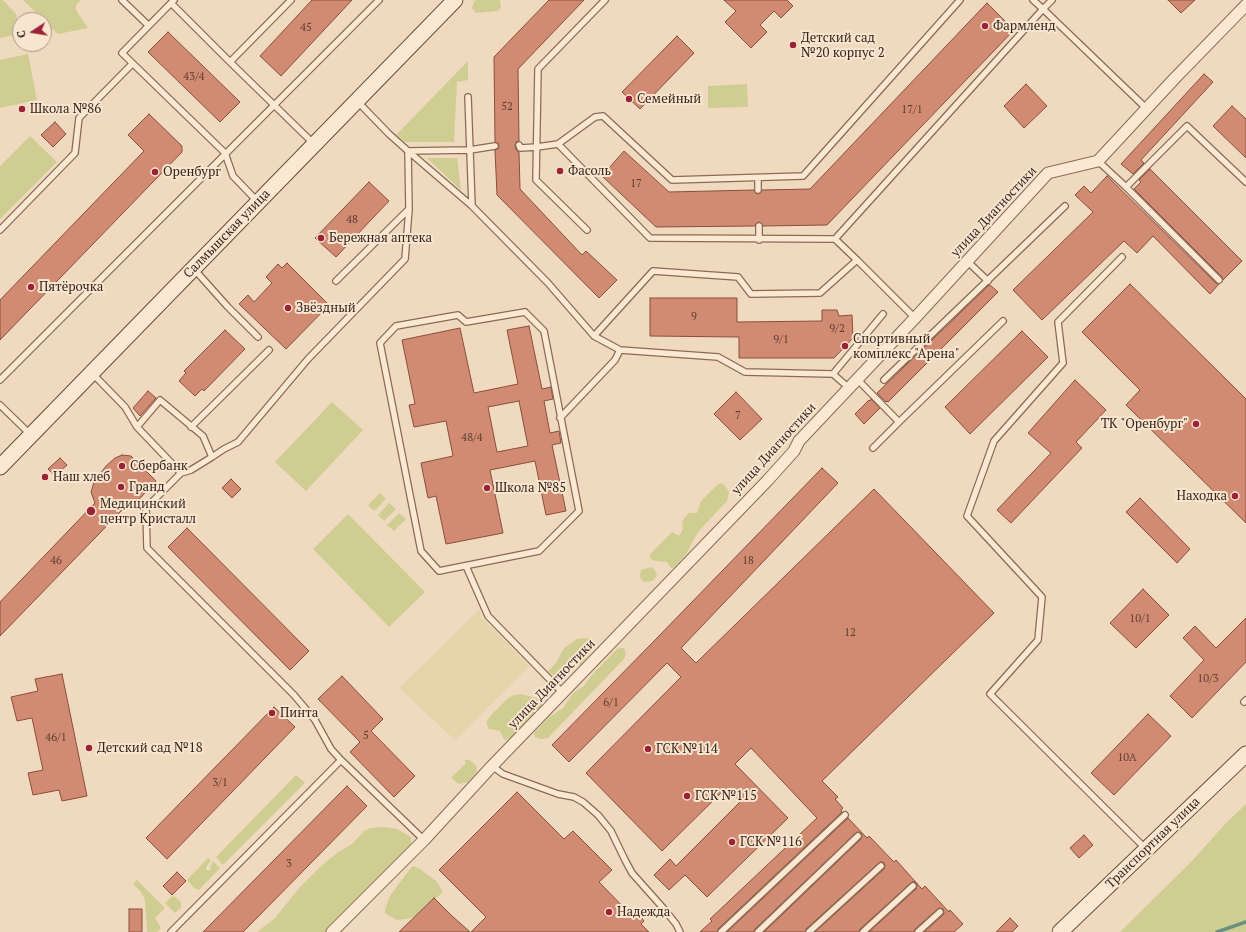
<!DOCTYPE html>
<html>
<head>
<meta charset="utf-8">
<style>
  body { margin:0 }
  #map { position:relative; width:1246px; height:932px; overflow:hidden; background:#f0dabf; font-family:"PT Serif",serif }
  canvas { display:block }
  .north { position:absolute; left:12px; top:12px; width:40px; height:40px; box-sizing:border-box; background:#f7e5cf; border:1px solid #ab9887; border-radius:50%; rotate:258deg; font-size:11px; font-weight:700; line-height:16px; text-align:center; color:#38251c }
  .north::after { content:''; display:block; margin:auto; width:14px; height:18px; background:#9c2336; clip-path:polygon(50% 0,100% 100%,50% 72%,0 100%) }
</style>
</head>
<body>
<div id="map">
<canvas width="1246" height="932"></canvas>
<div class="north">С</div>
</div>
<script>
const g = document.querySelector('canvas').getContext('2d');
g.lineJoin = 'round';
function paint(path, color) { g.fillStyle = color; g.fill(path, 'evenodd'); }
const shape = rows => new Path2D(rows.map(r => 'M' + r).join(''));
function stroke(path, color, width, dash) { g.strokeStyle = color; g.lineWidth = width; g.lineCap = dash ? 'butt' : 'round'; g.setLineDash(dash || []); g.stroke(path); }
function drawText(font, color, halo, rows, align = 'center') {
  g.font = font + ' "PT Serif",serif'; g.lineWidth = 4; g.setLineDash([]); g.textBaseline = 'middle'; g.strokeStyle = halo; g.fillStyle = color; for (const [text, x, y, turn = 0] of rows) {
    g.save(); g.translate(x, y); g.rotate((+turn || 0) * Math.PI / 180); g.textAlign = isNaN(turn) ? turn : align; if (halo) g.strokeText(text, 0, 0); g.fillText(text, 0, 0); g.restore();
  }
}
const farmland = shape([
  [479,610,482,618,530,666,455,740,399,688]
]);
const green = shape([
  [0,0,3,0,16,14,20,34,0,38],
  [23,0,81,0,76,5,76,9,77,12,88,28,58,34],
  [476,0,500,0,501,8,497,11,476,13,472,8,474,2],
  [28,54,37,100,0,108,0,60],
  [468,61,468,80,457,82,454,142,405,142,396,135],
  [747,84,748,107,708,108,708,86],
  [30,136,57,162,0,219,0,166],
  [427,158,457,158,461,190],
  [332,402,363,430,306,491,275,462],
  [722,483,726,487,729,492,727,501,698,532,686,554,673,568,671,568,667,562,657,561,652,560,649,555,672,532,679,536,683,529,682,521,689,513,697,513,701,501,718,484],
  [380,493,386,499,374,511,368,505],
  [389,503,396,509,384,521,378,515],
  [399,513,406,519,394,531,387,525],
  [348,514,425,592,389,627,313,549],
  [651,567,655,570,657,576,652,581,644,582,641,579,640,576,641,570],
  [586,638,590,638,594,644,590,652,581,665,573,664,562,682,559,680,548,671,556,663,564,648,577,639],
  [621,648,624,648,626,654,624,659,548,738,541,739,535,737,534,733,548,718,563,708,573,693,584,686,590,677,617,649],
  [521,694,539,699,542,703,542,706,511,738,506,740,503,738,500,731,489,729,487,725,487,721,491,715,507,699,514,695],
  [464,760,470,760,477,767,476,773,468,782,459,784,451,778,466,763],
  [296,775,305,783,223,865,216,857],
  [1246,804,1246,932,1120,932,1192,861,1225,824],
  [385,827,397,829,411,837,411,844,325,932,257,932,275,918,300,887,320,867,337,853,352,844,364,831,371,828],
  [208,858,211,860,206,868,207,870,208,871,211,869,210,867,213,861,220,868,199,890,194,888,187,880],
  [413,866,420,869,437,882,443,892,416,916,407,919,397,920,389,916,385,913,385,909,390,896,409,870],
  [137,880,165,908,155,918,161,928,157,932,147,932,145,900,141,892,133,884],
  [174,896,181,902,181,908,175,913,165,903,171,897,172,897]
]);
const stream = shape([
  [1217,932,1246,922]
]);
const building = shape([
  [312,0,352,0,281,76,260,56,312,0],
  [549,0,584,0,518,69,519,141,516,142,515,145,516,150,519,152,520,189,582,255,586,251,617,280,599,298,497,195,495,150,498,149,499,146,498,143,495,142,494,57,549,0],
  [724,0,787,0,793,6,781,18,774,11,760,25,767,32,751,48,725,22,736,11,724,0],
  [1168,0,1195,0,1181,13,1168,0],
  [987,3,1014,30,827,225,763,226,761,223,759,222,756,224,755,226,656,227,602,176,624,151,669,192,754,190,756,193,758,194,761,192,762,190,810,189,987,3],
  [168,32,240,102,220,122,148,52,168,32],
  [677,36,694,53,640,109,622,92,677,36],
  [1204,74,1213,82,1141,160,1144,163,1133,174,1121,164,1204,74],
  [1026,84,1047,106,1024,128,1004,106,1026,84],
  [1232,106,1246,119,1246,158,1213,126,1232,106],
  [149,114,182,146,182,152,0,340,0,300,144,151,128,135,149,114],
  [55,122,66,134,53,147,41,135,55,122],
  [1150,169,1242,261,1223,280,1222,277,1134,189,1141,182,1139,180,1150,169],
  [1107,176,1216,283,1219,284,1210,294,1153,236,1137,253,1124,241,1042,320,1013,290,1093,212,1075,195,1084,186,1091,193,1107,176],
  [369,182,389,201,336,257,315,238,369,182],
  [287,263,329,305,286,349,239,304,248,295,254,302,272,283,266,277,278,264,282,268,287,263],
  [1130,284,1246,399,1246,523,1126,405,1140,390,1082,332,1130,284],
  [989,285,990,285,998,292,888,402,887,401,886,402,877,393,989,285],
  [650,298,737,298,737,322,822,321,822,310,837,310,839,316,852,315,853,338,834,358,739,358,739,337,650,336,650,298],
  [529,326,542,389,551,387,553,399,544,401,550,433,559,431,561,443,552,445,566,511,546,515,535,461,490,470,503,533,446,544,436,496,428,498,421,463,453,456,446,421,414,427,409,405,415,404,402,340,460,328,474,393,518,384,507,330,529,326],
  [519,401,528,446,497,452,488,407,519,401],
  [225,330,245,349,204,391,202,389,195,396,179,381,186,373,184,371,225,330],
  [1022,331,1048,357,970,434,945,407,1022,331],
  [1075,380,1106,410,1076,442,1082,448,1011,523,997,510,1051,453,1028,433,1075,380],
  [148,391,156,398,140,416,133,408,148,391],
  [736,392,762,419,740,440,714,414,736,392],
  [871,399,880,408,864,424,855,414,869,400,870,401,871,399],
  [122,455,131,456,156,481,131,508,127,505,0,636,0,602,95,503,91,492,94,482,106,466,115,458,122,455],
  [60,458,67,465,55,476,48,469,60,458],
  [822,468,838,483,681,648,696,663,874,489,994,613,822,781,838,797,835,799,843,808,841,810,842,812,718,929,717,932,700,932,712,921,710,919,817,818,751,748,735,764,788,818,707,897,685,875,669,890,654,875,670,859,676,866,740,802,726,788,662,851,586,773,681,677,667,663,569,762,552,745,657,638,822,468],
  [231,479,241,489,232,498,222,488,231,479],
  [1140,498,1190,549,1177,563,1126,512,1140,498],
  [187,528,309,651,290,670,168,547,187,528],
  [1143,589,1169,615,1136,648,1110,623,1143,589],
  [1246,618,1246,662,1192,718,1170,696,1204,660,1183,638,1195,626,1216,648,1246,618],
  [62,674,87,796,62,801,59,790,33,795,28,773,43,770,32,718,17,721,11,697,38,691,35,679,62,674],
  [342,676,383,719,371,731,415,776,394,797,350,752,360,742,318,699,342,676],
  [274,707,295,727,167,859,146,838,274,707],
  [1148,714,1171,736,1114,795,1091,773,1148,714],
  [347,786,367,806,243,932,203,932,347,786],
  [517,792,564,839,573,831,612,870,599,882,632,916,637,912,644,921,641,924,649,932,471,932,486,917,439,870,517,792],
  [848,818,867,838,869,836,894,862,896,860,922,889,925,886,949,912,950,910,963,924,954,932,924,932,944,914,943,909,939,908,915,929,914,932,869,932,916,889,917,885,915,882,912,882,860,929,859,932,815,932,884,869,885,865,883,862,880,862,806,929,805,932,764,932,861,839,862,835,861,833,857,832,755,929,754,932,727,932,848,818],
  [1084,835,1093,845,1079,858,1070,848,1084,835],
  [177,872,186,881,172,895,163,886,177,872],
  [434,898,451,915,470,932,399,932,434,898],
  [129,909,142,909,142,932,129,932,129,909],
  [1010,918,1018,926,1012,932,996,932,1010,918]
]);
const lane = shape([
  [122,0,148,25],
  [174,0,122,53,225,153,233,176,258,202],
  [1052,0,1043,9,1147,109],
  [171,3,230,62,314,144],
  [230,62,291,0],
  [468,97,472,206,548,283,594,336,620,350,718,357,745,372,833,374,849,388],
  [358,102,389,134,408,151,470,150,495,146],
  [558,144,595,117,603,116,672,180,803,176,960,0],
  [519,145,520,148,537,147,558,144,650,238,835,239,1043,9,1033,0],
  [408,151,472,206],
  [1098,161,1126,187,1219,280],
  [758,178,758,190],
  [1126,187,1187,126,1246,182],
  [759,226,759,240],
  [0,230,75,153,79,118,132,64],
  [587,230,536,180,538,69,605,0],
  [1122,257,1058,322,1063,363,994,441,967,516,1042,597,1038,640,990,694,1145,848],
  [857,260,915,318],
  [967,261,988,281],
  [194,269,227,306,258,337],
  [336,281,409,209],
  [525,312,544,331,579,511,539,551,439,571,421,551,380,343,396,326,458,315,466,322,525,312],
  [594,336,653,271,738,277,751,294,820,293,857,260,835,239],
  [92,373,125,407,137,427,181,473],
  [833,374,883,314],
  [857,379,899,422,1003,321],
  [0,380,379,0],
  [884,380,1065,206],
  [0,405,31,435],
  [560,418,615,360,620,350],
  [137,427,160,400,203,436,212,457,191,470,181,473,146,508,147,548,294,695,315,720,331,749,341,760,424,840],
  [191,427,269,350],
  [873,448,899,422],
  [212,457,224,449,238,442,308,359,405,259,409,209,408,151],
  [466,566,488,616,563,693],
  [1244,702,1246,700],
  [492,766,503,774,558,794,574,797,583,802,598,815,611,831,625,860,632,873,664,909,676,924,680,932],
  [171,932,341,760],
  [721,932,845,815],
  [758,932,858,836],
  [809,932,881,866],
  [863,932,913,886],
  [918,932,940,912]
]);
const street = shape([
  [332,932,424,840,492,766,767,481,794,451,799,441,915,318,1048,173,1098,161,1175,78,1246,5]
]);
const secondary = shape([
  [0,467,455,0],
  [1060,932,1246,754]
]);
const markers = [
  [985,26,4,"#9c2336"],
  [793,45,4,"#9c2336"],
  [629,99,4,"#9c2336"],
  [22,109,4,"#9c2336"],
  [560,171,4,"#9c2336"],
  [155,172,4,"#9c2336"],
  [321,238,4,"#9c2336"],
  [31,287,4,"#9c2336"],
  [288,308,4,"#9c2336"],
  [845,346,4,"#9c2336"],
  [1196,424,4,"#9c2336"],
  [122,466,4,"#9c2336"],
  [45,477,4,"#9c2336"],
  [121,487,4,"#9c2336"],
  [487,488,4,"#9c2336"],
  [1235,496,4,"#9c2336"],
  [91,511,5,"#9c2336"],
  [272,713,4,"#9c2336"],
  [89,748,4,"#9c2336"],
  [648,749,4,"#9c2336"],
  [687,796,4,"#9c2336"],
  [732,842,4,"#9c2336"],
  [609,912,4,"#9c2336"]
];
const numberNames = [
  ["45",306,28],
  ["43/4",194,77],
  ["52",507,107],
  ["17/1",912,110],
  ["17",636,184],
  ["48",352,220],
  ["9",694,317],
  ["9/2",837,329],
  ["9/1",781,340],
  ["7",738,416],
  ["48/4",472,438],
  ["46",56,561],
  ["18",748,561],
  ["10/1",1140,619],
  ["12",850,633],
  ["10/3",1208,679],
  ["6/1",611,703],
  ["5",366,736],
  ["46/1",56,738],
  ["10А",1127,758],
  ["3/1",220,783],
  ["3",289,864]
];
const poiNames = [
  ["Фармленд",993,26],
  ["Детский сад",801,38],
  ["№20 корпус 2",801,53],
  ["Семейный",637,99],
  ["Школа №86",30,109],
  ["Фасоль",568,171],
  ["Оренбург",163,172],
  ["Бережная аптека",329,238],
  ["Пятёрочка",39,287],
  ["Звёздный",296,308],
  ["Спортивный",853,339],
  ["комплекс \"Арена\"",853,354],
  ["ТК \"Оренбург\"",1188,424,"right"],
  ["Сбербанк",130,466],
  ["Наш хлеб",53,477],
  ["Гранд",129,487],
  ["Школа №85",495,488],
  ["Находка",1227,496,"right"],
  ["Медицинский",100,504],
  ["центр Кристалл",100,519],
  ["Пинта",280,713],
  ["Детский сад №18",97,748],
  ["ГСК №114",656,749],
  ["ГСК №115",695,796],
  ["ГСК №116",740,842],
  ["Надежда",617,912]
];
const streetNames = [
  ["улица Диагностики",994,212,-47],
  ["Салмышская улица",227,234,-46],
  ["улица Диагностики",774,449,-48],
  ["улица Диагностики",552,684,-46],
  ["Транспортная улица",1153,843,-44]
];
paint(farmland, '#e6d4ab');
paint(green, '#cfcd92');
stroke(stream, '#699080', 3.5);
paint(building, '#d18b72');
stroke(building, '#8a4e3b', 1);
stroke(lane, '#8a6a56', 8);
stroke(street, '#8a6a56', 13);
stroke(secondary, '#6b4b39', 17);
stroke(lane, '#fbe8d2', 5.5);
stroke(street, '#fbe8d2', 11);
stroke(secondary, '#fbe8d2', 15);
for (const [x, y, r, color] of markers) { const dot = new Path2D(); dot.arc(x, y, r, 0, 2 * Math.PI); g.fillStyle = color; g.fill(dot); stroke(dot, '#f7e5cf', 1.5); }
drawText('11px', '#5e3e32', null, numberNames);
drawText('13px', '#38251c', '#f7e5cf', poiNames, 'left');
drawText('13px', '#38251c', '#f7e5cf', streetNames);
</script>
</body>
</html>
